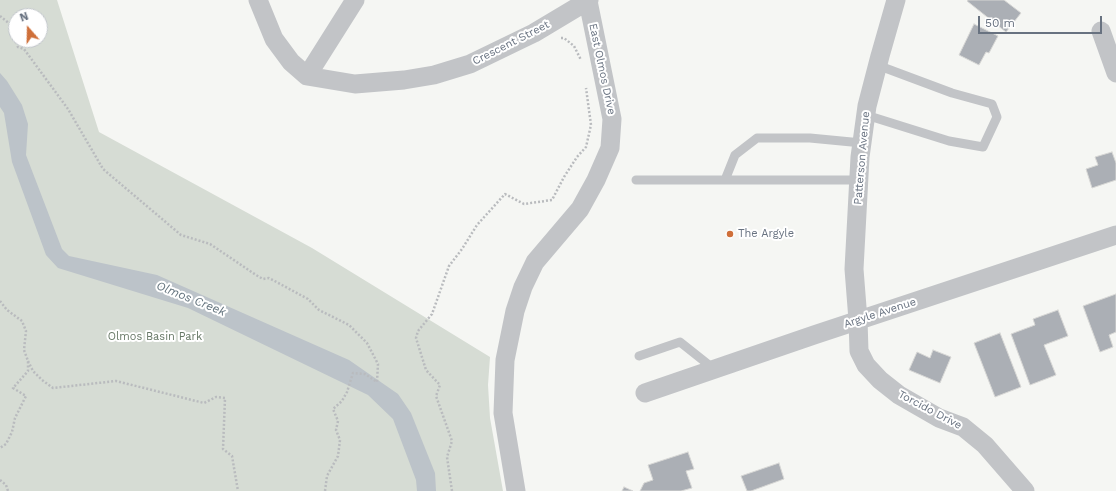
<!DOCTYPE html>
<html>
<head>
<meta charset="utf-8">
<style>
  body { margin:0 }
  #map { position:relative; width:1116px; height:491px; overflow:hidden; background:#f5f6f3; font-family:"Work Sans",sans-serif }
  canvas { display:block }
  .north { position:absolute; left:8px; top:8px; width:40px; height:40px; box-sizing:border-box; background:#fff; border:1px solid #c3c7cc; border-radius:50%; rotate:340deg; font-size:11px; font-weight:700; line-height:16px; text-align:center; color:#687280 }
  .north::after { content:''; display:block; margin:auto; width:14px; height:18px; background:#cf6f39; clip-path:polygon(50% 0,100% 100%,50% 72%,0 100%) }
  .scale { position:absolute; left:978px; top:16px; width:124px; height:18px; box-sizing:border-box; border:2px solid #687280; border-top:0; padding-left:5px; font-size:12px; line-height:14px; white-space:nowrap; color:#687280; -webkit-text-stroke:3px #fff; paint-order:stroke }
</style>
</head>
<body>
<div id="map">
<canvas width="1116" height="491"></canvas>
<div class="north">N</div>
<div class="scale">50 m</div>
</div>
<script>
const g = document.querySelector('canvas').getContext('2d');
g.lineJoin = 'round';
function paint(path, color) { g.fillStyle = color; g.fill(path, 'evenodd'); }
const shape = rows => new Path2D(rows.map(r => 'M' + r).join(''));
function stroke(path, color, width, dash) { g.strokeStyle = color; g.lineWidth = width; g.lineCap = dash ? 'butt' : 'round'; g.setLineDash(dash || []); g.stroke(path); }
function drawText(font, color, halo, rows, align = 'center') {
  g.font = font + ' "Work Sans",sans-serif'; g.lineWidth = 4; g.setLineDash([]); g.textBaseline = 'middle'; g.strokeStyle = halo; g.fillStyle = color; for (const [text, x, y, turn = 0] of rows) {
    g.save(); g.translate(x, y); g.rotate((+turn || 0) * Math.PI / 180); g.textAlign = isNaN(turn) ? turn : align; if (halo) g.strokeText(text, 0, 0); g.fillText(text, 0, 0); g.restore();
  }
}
const green = shape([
  [0,0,57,0,99,132,312,248,490,357,488,385,490,418,503,491,0,491],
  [16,16,40,16,40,40,16,40]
]);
const water = shape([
  [0,73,7,81,22,105,28,124,26,155,62,249,69,256,157,275,349,360,398,394,411,413,435,473,436,491,417,491,416,480,393,419,368,395,188,308,58,268,46,255,12,162,4,113,0,107]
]);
const building = shape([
  [968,0,1004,0,1021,13,1006,32,967,1,968,0],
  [974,24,998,36,989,53,986,52,979,65,959,55,974,24],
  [1112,152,1116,163,1116,180,1092,188,1086,169,1098,165,1095,157,1112,152],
  [1116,294,1116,332,1109,335,1113,347,1100,352,1083,306,1116,294],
  [1058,310,1068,336,1044,345,1056,375,1030,385,1011,334,1035,325,1033,319,1058,310],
  [1000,333,1021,387,995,397,974,343,1000,333],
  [933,350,951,357,940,383,909,370,917,352,930,358,933,350],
  [688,452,694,469,686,471,692,488,681,491,640,491,644,483,653,480,648,465,688,452],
  [779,463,784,479,751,491,747,491,741,476,779,463],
  [624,487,633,491,622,491,624,487]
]);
const path = shape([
  [0,16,11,25,18,47,24,49,68,109,103,169,181,235,210,244,256,275,263,279,269,278,308,299,319,310,349,325,367,343,378,364,377,382,365,374,353,373,347,392,342,401,333,409,338,421,336,430,340,440,338,456,327,476,325,491],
  [561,38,564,38,574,46,581,60],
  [0,301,7,310,22,321,26,331,24,350,28,361,28,371,13,388,26,396,15,418,12,432,6,444,0,448],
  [28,361,33,371,42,380,53,388,116,381,204,403,216,397,225,398,223,449,232,456,238,491],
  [0,480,6,485,8,491],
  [452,491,447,457,452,441,436,396,440,385,426,370,416,338,418,331,432,314,449,266,462,249,477,225,505,194,524,204,552,200,564,177,577,157,586,147,591,125,586,88]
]);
const service = shape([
  [866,115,949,141,983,147,997,117,992,104,952,93,877,65],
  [636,180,859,180],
  [725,180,735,155,757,138,810,138,862,143],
  [639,356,680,342,714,369]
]);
const minor = shape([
  [258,0,274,39,291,62,307,76,355,84,404,80,434,75,470,64,534,33,589,0],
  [896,0,880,56,867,106,860,157,854,269,858,320,859,351,866,365,880,380,899,395,939,418,963,427,985,445,1025,491],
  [1101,31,1116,73],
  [307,76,355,0],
  [645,393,814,335,1116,235],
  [516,491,503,413,505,360,515,311,523,287,535,262,580,209,596,180,610,148,612,119,588,1]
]);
const markers = [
  [730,234,4,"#cf6f39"]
];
const streetNames = [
  ["Crescent Street",511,43,-27],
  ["East Olmos Drive",602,69,78],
  ["Patterson Avenue",862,158,-85],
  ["Argyle Avenue",880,313,-18],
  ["Torcido Drive",930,410,28]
];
const poiNames = [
  ["The Argyle",738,234]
];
const parkNames = [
  ["Olmos Basin Park",155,337]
];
const waterNames = [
  ["Olmos Creek",191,299,22]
];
paint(green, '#d6dcd4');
paint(water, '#bcc3c9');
paint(building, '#abafb5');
stroke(building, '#d7d7d5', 1);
stroke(path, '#b9bbbe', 2.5, [2, 2]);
stroke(service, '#c2c4c7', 9);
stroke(minor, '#c2c4c7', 19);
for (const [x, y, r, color] of markers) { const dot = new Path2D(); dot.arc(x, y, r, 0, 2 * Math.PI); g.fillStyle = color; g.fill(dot); stroke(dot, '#fff', 1.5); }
drawText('11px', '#687280', '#fff', streetNames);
drawText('11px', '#687280', '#fff', poiNames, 'left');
drawText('11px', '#677866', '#fff', parkNames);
drawText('italic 12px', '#63737d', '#fff', waterNames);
</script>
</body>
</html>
